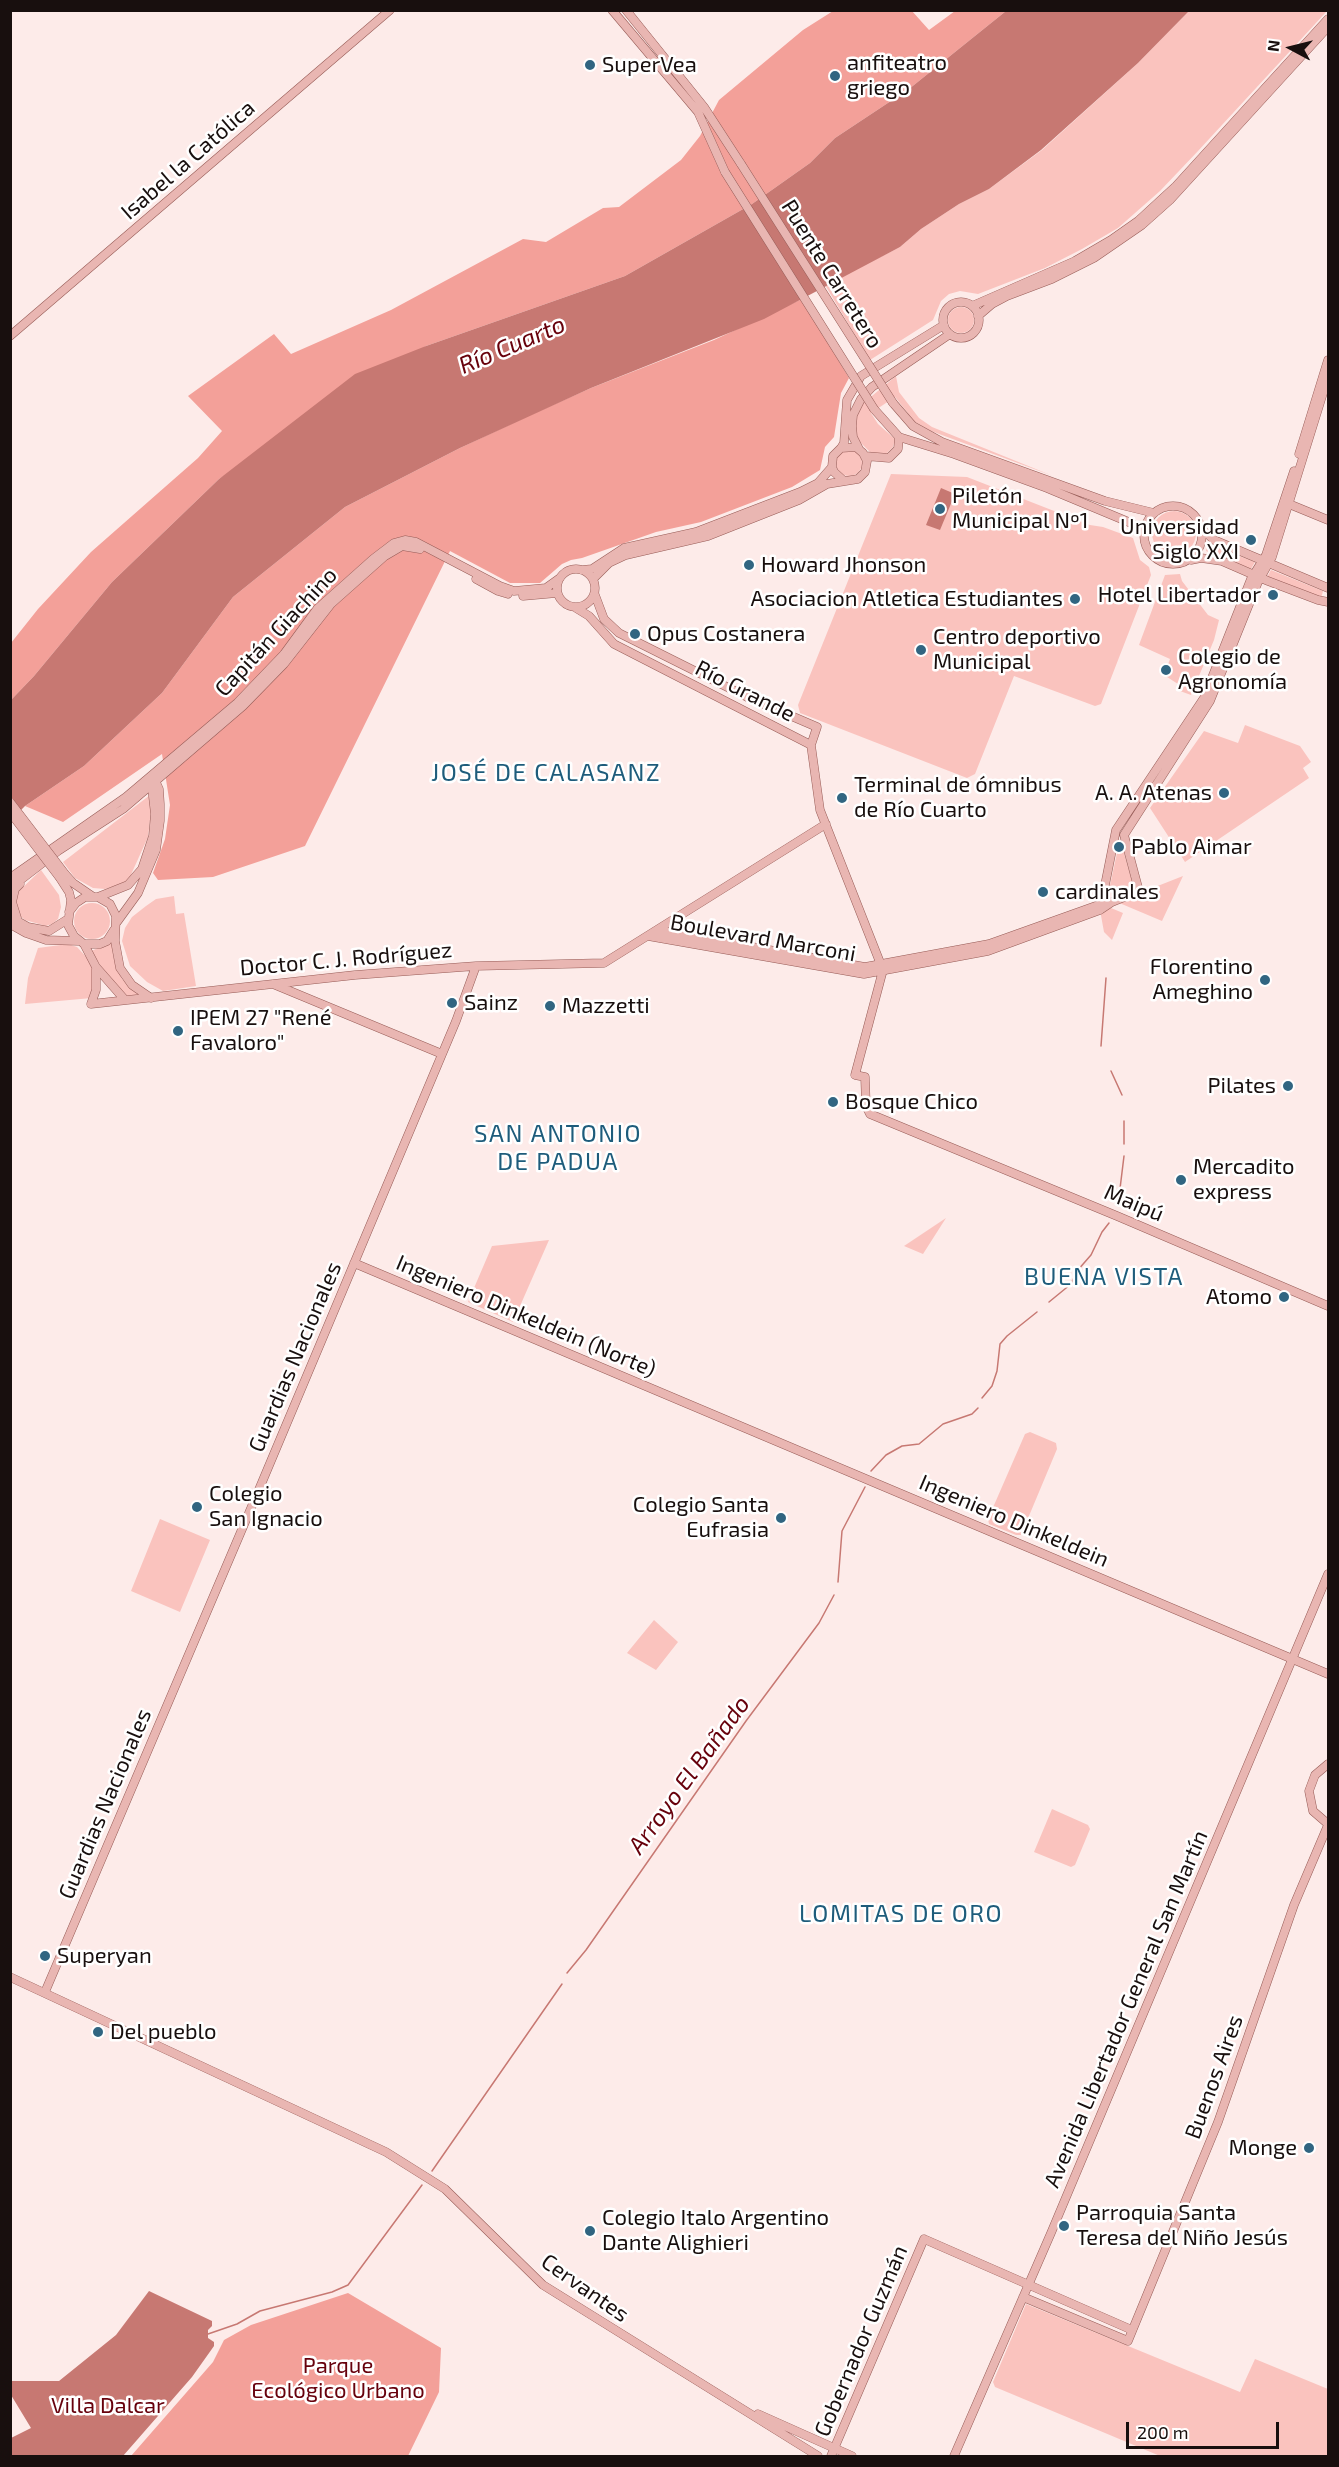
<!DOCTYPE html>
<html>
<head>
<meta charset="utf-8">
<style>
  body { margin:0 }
  #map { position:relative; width:1339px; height:2467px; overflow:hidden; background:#fdebe9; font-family:"Exo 2",sans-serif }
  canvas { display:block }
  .frame { position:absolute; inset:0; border:12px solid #180f0e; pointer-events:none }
  .north { position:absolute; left:1261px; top:18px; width:60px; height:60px; -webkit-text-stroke:4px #fff; paint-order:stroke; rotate:277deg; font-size:16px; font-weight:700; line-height:24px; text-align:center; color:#180f0e }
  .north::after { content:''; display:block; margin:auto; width:21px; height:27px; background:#180f0e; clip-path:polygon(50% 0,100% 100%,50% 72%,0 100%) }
  .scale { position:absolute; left:1126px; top:2422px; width:153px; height:27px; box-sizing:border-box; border:3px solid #180f0e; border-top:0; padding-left:8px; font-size:18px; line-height:21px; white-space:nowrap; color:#180f0e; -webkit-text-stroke:4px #fff; paint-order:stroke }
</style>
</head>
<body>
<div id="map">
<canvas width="1339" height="2467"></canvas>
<div class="frame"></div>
<div class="north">N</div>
<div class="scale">200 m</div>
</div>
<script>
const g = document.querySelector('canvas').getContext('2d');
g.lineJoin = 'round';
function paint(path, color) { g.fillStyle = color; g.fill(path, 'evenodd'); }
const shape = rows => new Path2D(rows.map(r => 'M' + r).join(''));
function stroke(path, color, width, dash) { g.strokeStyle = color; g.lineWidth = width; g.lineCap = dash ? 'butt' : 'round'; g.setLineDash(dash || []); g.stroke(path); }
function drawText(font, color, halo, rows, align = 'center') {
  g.font = font + ' "Exo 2",sans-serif'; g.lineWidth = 5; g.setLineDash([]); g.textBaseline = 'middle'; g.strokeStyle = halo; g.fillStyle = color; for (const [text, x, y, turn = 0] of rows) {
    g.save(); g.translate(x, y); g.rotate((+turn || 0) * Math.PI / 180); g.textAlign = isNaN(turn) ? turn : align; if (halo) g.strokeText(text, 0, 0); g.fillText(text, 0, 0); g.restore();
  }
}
const green = shape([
  [1189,11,1327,11,1198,151,1160,191,1118,228,1082,249,1045,268,978,294,960,291,949,294,941,301,933,320,870,360,825,285,900,247,921,229,959,204,989,189,1042,150,1138,63],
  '948 320a13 13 0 1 1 26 0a13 13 0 1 1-26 0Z',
  [896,376,899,392,919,418,932,427,1053,476,931,431,915,422,895,397,871,413,878,424,895,439,893,447,886,454,871,453,859,441,856,433,856,417,861,405],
  '836 463a13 13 0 1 1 26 0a13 13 0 1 1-26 0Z',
  [891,474,967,477,1090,525,1103,527,1133,538,1140,560,1149,567,1151,575,1101,704,1095,706,1014,676,975,774,967,778,800,713,798,705],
  '1152 533a22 22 0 1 1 44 0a22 22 0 1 1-44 0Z',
  [1208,544,1255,562,1251,569,1206,551],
  [1271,570,1323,591,1321,599,1267,577],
  [1180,574,1182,581,1208,615,1219,620,1214,640,1191,695,1180,691,1181,686,1164,675,1170,659,1139,645,1165,575],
  [1245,725,1300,746,1311,762,1303,768,1309,778,1185,862,1150,808,1204,731,1238,743],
  [150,795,151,812,148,837,129,879,122,884,105,889,93,888,75,878,63,862],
  [1120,839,1134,888,1107,899],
  [41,870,59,895,61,907,58,919,52,924,46,926,25,920,20,916,15,899,17,893],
  [1183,876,1162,921,1117,902],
  [174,896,176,914,184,913,196,986,163,991,147,982,130,966,122,941,125,928,132,917,146,906,156,899],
  '74 921a18 18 0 1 1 36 0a18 18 0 1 1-36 0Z',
  [1111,908,1123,913,1112,940,1104,932,1100,910],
  [112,942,113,955,122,979,141,995,127,997,108,977,91,951],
  [68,944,77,947,90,961,94,973,92,998,25,1004,28,978,38,948],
  [946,1218,923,1254,904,1246],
  [549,1240,513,1322,468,1302,492,1246],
  [1030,1432,1056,1443,1057,1449,1021,1535,1016,1535,989,1524,988,1519,1025,1434],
  [160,1519,210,1540,180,1612,131,1591],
  [654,1620,678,1642,656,1670,627,1653],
  [1052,1809,1088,1825,1090,1829,1075,1865,1071,1867,1034,1852],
  [1026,2304,1240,2392,1255,2359,1328,2389,1328,2456,1160,2456,995,2387,993,2382]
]);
const forest = shape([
  [833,11,912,11,929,30,955,11,1006,11,909,89,835,138,810,163,752,204,625,276,426,346,219,479,112,582,34,676,11,700,11,643,38,609,91,552,198,458,222,431,188,396,274,334,291,354,391,310,523,239,546,242,603,208,619,207,681,160,700,136,719,100,803,30],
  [802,299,849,378,841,393,834,437,825,447,820,470,792,487,701,522,656,532,582,558,571,560,562,564,540,583,510,583,450,551,305,846,213,877,158,880,153,873,165,839,170,805,162,754,63,822,25,806,84,766,162,693,233,597,345,507,460,448,528,416,591,388,714,340],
  [348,2293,441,2348,439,2392,408,2456,131,2456,213,2362,224,2340,251,2325]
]);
const water = shape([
  [1006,11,1189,11,1138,63,1041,150,989,189,959,204,921,229,900,247,764,319,591,388,460,448,345,507,233,597,162,693,84,766,25,806,11,820,11,700,34,676,112,582,219,479,355,374,426,346,625,276,752,204,810,163,835,138,909,89],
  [941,488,955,494,940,530,926,525],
  [149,2291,212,2321,212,2326,208,2330,208,2338,214,2342,214,2346,192,2377,123,2456,11,2456,11,2438,31,2428,11,2395,11,2381,59,2381,116,2335]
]);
const stream = shape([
  [1101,1046,1106,978],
  [1111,1071,1122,1095],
  [1124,1121,1124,1144],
  [1118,1205,1124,1156],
  [1049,1302,1071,1284,1077,1271,1091,1255,1102,1232,1109,1223],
  [982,1398,992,1386,997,1371,1000,1344,1007,1336,1037,1312],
  [871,1471,886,1455,902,1446,919,1444,943,1424,972,1414,978,1408],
  [838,1582,842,1531,865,1487],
  [567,1973,586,1950,746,1721,819,1623,834,1595],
  [432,2171,562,1984],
  [208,2334,237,2324,260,2311,332,2292,348,2285,422,2185]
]);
const major = shape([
  [612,10,698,112,725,172],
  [626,10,704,107,741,164],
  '943 320a18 18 0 1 1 36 0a18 18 0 1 1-36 0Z',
  [972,306,1075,261,1111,240,1138,221,1176,186,1328,19],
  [978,316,992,304,1007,296,1052,279,1094,258,1142,225,1170,200,1328,27],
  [10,336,390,10],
  [893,403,913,426,942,442,1105,501,1154,513],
  [874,409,899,437,954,454,1047,488,1131,523,1144,533],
  [841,448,844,443,847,400,861,376,944,325],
  [859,449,853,437,852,426,853,415,861,399,872,387,950,334],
  [1299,454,1328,360],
  [865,456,889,458,898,449,899,437],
  [1289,504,1328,520],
  '1144 535a29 29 0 1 1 58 0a29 29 0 1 1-58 0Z',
  [1203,530,1214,540,1328,588],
  [1191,560,1201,558,1222,561,1268,581,1318,600,1328,602],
  '557 588a19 19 0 1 1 38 0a19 19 0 1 1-38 0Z',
  [582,570,592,569,624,548,696,532,800,492,818,483,832,467],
  [476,579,498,591,508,594],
  [593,579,609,563,626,555,708,536,799,500,827,484,858,479,865,472,867,461,863,453,856,447,841,448,833,456,832,467,834,472,843,480],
  [595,595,604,619,619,633,747,697,817,727,811,745,820,810,883,970],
  [523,596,557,593],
  [576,608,589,616,614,644,811,745],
  [65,874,73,883,92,896],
  [10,878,126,797,237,703,284,654,317,609,373,559,394,543,405,540,416,542,500,586,514,591,546,588,560,578],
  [60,878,69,892,71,900,68,925,74,936,84,944,100,944,107,941,114,930],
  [10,888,58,851,123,809,243,706,284,664,331,604,385,556,402,546,420,549],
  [98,897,128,885,142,869,153,836,155,814,151,779],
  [1100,910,1116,830,1204,698,1251,579,1266,555,1294,471],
  [69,912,76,903,85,897,98,897,110,904,116,916,115,941,120,968,132,985,151,998],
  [10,917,28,927,49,931,68,919],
  [18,921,12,902,15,889,20,884],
  [117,922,138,893,156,850,160,821,160,804,159,789,154,778],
  [10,924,26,933,46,940,78,941],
  [657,930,865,967,989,944,1104,903],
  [648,936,864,974,988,951,1100,910,1112,902,1139,891,1124,835,1210,701,1258,582,1272,557,1328,377],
  [84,944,96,967,125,1000],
  [883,970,855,1075,865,1077,866,1106,870,1114,1117,1216,1328,1306],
  [273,984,442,1054],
  [91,1004,355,975,476,966,604,963,826,824],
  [91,1004,96,990,96,969],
  [354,1263,1328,1674],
  [1328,1764,1315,1775,1309,1791,1313,1811,1328,1824],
  [10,1977,386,2152,445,2189,543,2285,818,2456],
  [45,1992,260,1487,456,1021,476,966],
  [1023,2297,1128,2341,1218,2122,1294,1905,1328,1825],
  [758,2414,852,2456],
  [831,2456,924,2239,1132,2330],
  [954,2456,1051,2233,1328,1574]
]);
const majorBridge = shape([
  [741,164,893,403],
  [725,172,874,409],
  [10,802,65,874],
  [10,812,60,878]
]);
const markers = [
  [590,65,6,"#316581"],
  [835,76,6,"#316581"],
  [940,509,6,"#316581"],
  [1251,540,6,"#316581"],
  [749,565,6,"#316581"],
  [1273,595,6,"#316581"],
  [1075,599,6,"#316581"],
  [635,634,6,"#316581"],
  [921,650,6,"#316581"],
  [1166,670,6,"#316581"],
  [1224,793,6,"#316581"],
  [842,798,6,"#316581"],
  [1119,847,6,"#316581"],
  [1043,892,6,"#316581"],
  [1265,980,6,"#316581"],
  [452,1003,6,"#316581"],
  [550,1006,6,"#316581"],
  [178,1031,6,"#316581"],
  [1288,1086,6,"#316581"],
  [833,1102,6,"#316581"],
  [1181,1180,6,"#316581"],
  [1284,1297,6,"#316581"],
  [197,1507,6,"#316581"],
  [781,1518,6,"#316581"],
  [45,1956,6,"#316581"],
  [98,2032,6,"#316581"],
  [1309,2148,6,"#316581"],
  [1064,2226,6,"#316581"],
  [590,2231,6,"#316581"]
];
const poiNames = [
  ["anfiteatro",847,63],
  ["griego",847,88],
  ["SuperVea",602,65],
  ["Piletón",952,496],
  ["Municipal Nº1",952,521],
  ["Universidad",1239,527,"right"],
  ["Siglo XXI",1239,552,"right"],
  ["Howard Jhonson",761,565],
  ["Hotel Libertador",1261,595,"right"],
  ["Asociacion Atletica Estudiantes",1063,599,"right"],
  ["Opus Costanera",647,634],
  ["Centro deportivo",933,637],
  ["Municipal",933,662],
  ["Colegio de",1178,657],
  ["Agronomía",1178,682],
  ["Terminal de ómnibus",854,785],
  ["de Río Cuarto",854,810],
  ["A. A. Atenas",1212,793,"right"],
  ["Pablo Aimar",1131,847],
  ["cardinales",1055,892],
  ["Florentino",1253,967,"right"],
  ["Ameghino",1253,992,"right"],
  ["Sainz",464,1003],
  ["Mazzetti",562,1006],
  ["IPEM 27 \"René",190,1018],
  ["Favaloro\"",190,1043],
  ["Pilates",1276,1086,"right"],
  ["Bosque Chico",845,1102],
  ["Mercadito",1193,1167],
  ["express",1193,1192],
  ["Atomo",1272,1297,"right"],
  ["Colegio",209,1494],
  ["San Ignacio",209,1519],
  ["Colegio Santa",769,1505,"right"],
  ["Eufrasia",769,1530,"right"],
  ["Superyan",57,1956],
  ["Del pueblo",110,2032],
  ["Monge",1297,2148,"right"],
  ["Parroquia Santa",1076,2213],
  ["Teresa del Niño Jesús",1076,2238],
  ["Colegio Italo Argentino",602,2218],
  ["Dante Alighieri",602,2243]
];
const streetNames = [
  ["Isabel la Católica",188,160,-41],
  ["Puente Carretero",832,274,58],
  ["Capitán Giachino",276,632,-47],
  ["Río Grande",745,691,27],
  ["Boulevard Marconi",763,938,10],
  ["Doctor C. J. Rodríguez",346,959,-5],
  ["Maipú",1134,1203,23],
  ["Ingeniero Dinkeldein (Norte)",526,1316,23],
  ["Guardias Nacionales",295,1357,-67],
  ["Ingeniero Dinkeldein",1014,1521,23],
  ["Guardias Nacionales",105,1804,-67],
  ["Avenida Libertador General San Martín",1126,2009,-67],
  ["Buenos Aires",1214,2077,-70],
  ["Cervantes",585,2288,35],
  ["Gobernador Guzmán",861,2341,-67]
];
const parkNames = [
  ["Parque",338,2366],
  ["Ecológico Urbano",338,2391],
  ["Villa Dalcar",108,2406]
];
const waterNames = [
  ["Río Cuarto",512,345,-23],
  ["Arroyo El Bañado",689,1775,-54]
];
const neighbourhoodNames = [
  ["JOSÉ DE CALASANZ",546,773],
  ["SAN ANTONIO",558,1134],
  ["DE PADUA",558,1162],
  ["BUENA VISTA",1104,1277],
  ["LOMITAS DE ORO",901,1914]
];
paint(green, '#fac3be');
paint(forest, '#f3a099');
paint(water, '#c77872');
stroke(stream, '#c77872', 1.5);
stroke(major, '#975c57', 9);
stroke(major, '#e9b6b2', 8);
stroke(majorBridge, '#975c57', 9, []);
stroke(majorBridge, '#e9b6b2', 8);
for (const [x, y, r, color] of markers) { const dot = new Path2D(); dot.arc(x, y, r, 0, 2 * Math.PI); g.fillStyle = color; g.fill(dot); stroke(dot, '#fff', 2); }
drawText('22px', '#180f0e', '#fff', poiNames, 'left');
drawText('22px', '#180f0e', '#fff', streetNames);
drawText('22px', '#67010c', '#fff', parkNames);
drawText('italic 24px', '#67000b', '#fff', waterNames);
g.letterSpacing = '1.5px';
drawText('24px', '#1e5c7b', '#fff', neighbourhoodNames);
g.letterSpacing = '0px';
</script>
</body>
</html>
